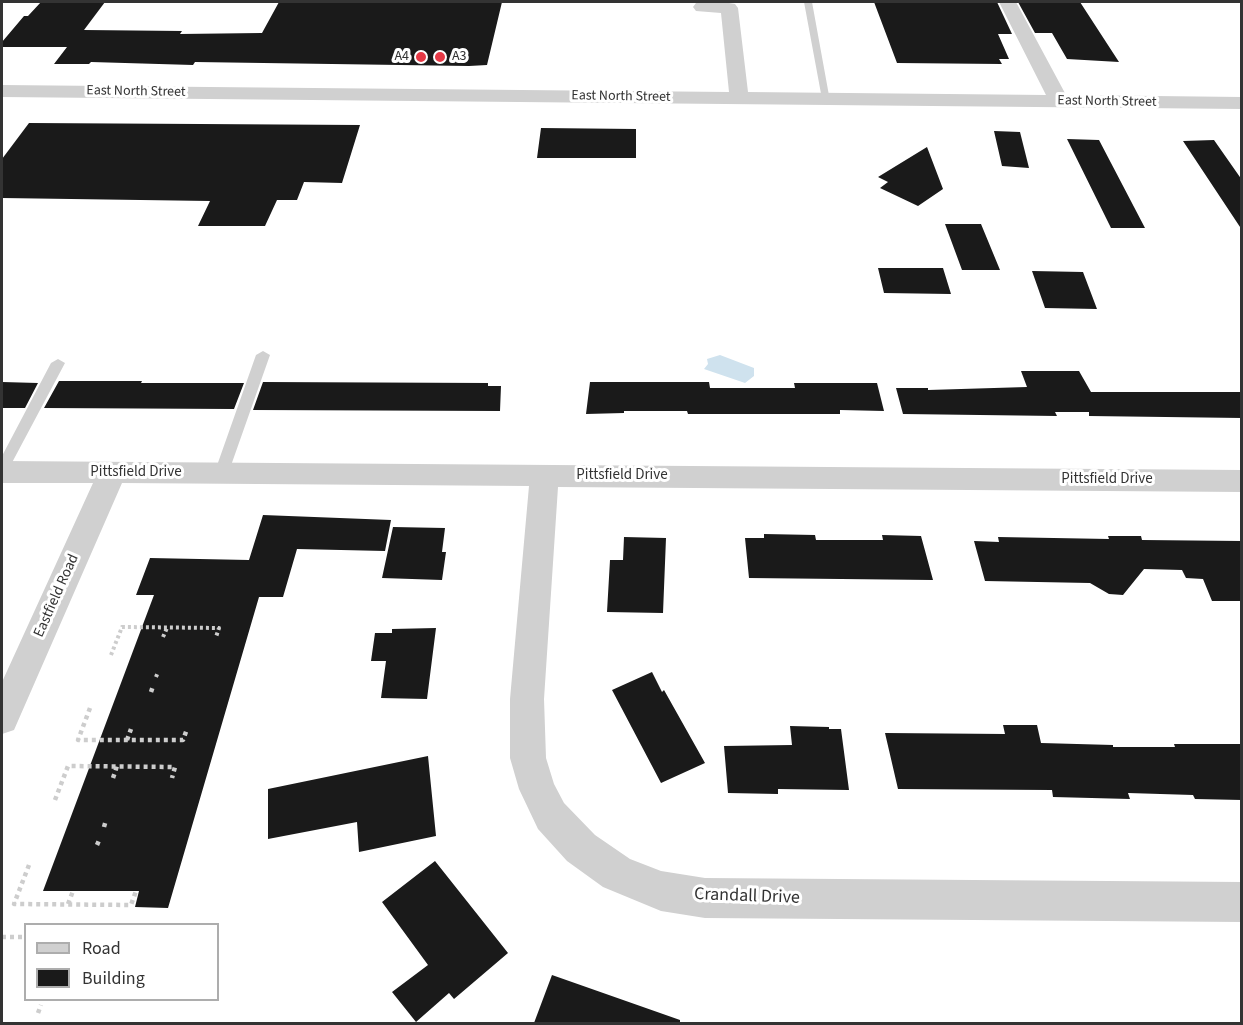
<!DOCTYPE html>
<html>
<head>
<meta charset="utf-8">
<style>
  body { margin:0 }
  #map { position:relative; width:1243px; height:1025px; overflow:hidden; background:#fff; font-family:"Source Sans 3",sans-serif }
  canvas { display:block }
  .frame { position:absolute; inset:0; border:3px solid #333; pointer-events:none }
  .legend { position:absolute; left:24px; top:923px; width:195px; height:78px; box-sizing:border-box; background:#fff; border:2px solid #adadad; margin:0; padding:8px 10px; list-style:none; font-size:18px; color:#333 }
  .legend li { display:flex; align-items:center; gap:12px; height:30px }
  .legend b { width:30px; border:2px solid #adadad }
</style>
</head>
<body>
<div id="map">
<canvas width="1243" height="1025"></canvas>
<div class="frame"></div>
<ul class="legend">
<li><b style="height:8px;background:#d0d0d0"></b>Road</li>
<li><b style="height:16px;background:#1a1a1a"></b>Building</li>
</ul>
</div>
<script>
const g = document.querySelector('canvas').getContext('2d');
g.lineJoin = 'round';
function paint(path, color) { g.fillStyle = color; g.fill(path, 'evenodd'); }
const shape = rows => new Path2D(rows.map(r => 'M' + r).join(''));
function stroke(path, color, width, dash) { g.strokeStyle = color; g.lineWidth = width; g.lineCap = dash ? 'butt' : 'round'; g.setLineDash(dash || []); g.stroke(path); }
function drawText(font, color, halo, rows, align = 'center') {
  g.font = font + ' "Source Sans 3",sans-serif'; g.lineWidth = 6; g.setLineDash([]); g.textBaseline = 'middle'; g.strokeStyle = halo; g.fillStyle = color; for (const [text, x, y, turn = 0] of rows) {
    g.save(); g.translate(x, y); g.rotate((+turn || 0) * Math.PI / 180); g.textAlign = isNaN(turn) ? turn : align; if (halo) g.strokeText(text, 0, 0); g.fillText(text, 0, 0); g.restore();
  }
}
const water = shape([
  [720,355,754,368,754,376,745,383,704,369,708,364,707,359]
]);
const building = shape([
  [41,2,105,2,84,30,182,31,180,34,262,33,279,2,502,2,487,65,469,66,195,62,193,65,91,62,89,64,54,64,67,47,2,47,2,42,24,16,28,16],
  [874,2,997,2,1012,34,998,34,1009,59,999,59,1002,64,897,63],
  [1018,2,1080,2,1119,62,1067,59,1052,33,1035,33],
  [29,123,200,124,360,125,342,183,304,182,297,200,277,200,265,226,198,226,210,201,2,198,2,159],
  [541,128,636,129,636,158,537,158],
  [994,131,1020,132,1029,168,1002,166],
  [1067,139,1099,140,1145,228,1111,228],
  [1214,140,1242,180,1242,230,1183,141],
  [927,147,943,189,918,206,880,188,888,182,878,177],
  [945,224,981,224,1000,270,962,270],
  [878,268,943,268,951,294,884,293],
  [1032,271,1083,272,1097,309,1045,308],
  [1021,371,1079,371,1091,392,1242,392,1242,418,1089,416,1089,412,1055,412,1057,416,903,414,896,388,928,388,928,390,1027,387],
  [59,381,142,381,141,383,244,383,234,409,44,408],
  [2,382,38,383,25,408,2,408],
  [263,382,488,383,488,386,501,386,500,411,253,410],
  [590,382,709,382,710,388,795,388,794,383,877,383,884,411,840,410,840,414,688,414,687,411,624,411,624,413,586,414],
  [263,515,391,520,385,551,297,549,283,597,259,597,168,908,135,907,139,891,43,891,154,595,136,595,150,558,249,560],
  [393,527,445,528,442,552,446,552,442,580,382,578],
  [764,534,815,535,816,540,883,540,882,535,921,536,933,580,749,578,745,538,764,538],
  [1108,536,1141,536,1142,540,1242,541,1242,601,1212,601,1203,579,1186,578,1182,570,1144,569,1123,595,1109,594,1090,583,985,581,974,541,999,542,998,537,1109,539],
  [624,537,666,538,663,613,607,612,610,560,623,560],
  [436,628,427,699,381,698,386,661,371,661,375,633,392,633,392,629],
  [652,672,662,692,664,690,705,763,661,783,612,690],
  [1003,725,1037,725,1041,743,1113,745,1113,747,1175,747,1174,744,1242,744,1242,800,1195,799,1193,795,1128,793,1130,799,1053,797,1052,790,898,789,885,733,1005,734],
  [790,726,829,727,829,729,841,729,849,790,778,789,778,794,728,793,724,746,792,745],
  [428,756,436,836,359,852,357,822,268,839,268,789],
  [435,861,508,953,454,999,449,993,416,1022,392,992,428,965,382,902],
  [552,975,680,1020,680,1023,534,1023]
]);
const pathFar1 = shape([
  [163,637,167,628],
  [111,655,122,627,219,628,216,637],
  [156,677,158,672]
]);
const path = shape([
  [151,692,153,686],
  [90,708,78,740,183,740,187,729],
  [127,740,131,729],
  [113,778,117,766],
  [55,800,68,766,175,767,172,778],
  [104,827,106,820],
  [97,845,100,838],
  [29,865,14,904,131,905,136,891],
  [68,904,73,891],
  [2,937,26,937],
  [38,1013,41,1005]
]);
const lane = shape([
  [804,2,812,2,830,101,822,99,804,2],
  [263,351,270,355,228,474,221,479,216,478,214,474,256,355,263,351],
  [58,359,65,363,7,472,2,473,2,456,51,363,58,359]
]);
const street = shape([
  [702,2,729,3,735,4,738,8,748,92,1046,95,999,2,1016,2,1066,95,1242,97,1242,109,2,97,2,85,729,92,721,13,696,11,693,7,696,3,702,2],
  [2,461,1242,470,1242,492,558,487,544,699,546,758,554,784,564,803,595,835,630,859,661,871,705,878,1242,882,1242,922,705,918,661,911,603,887,567,861,538,829,519,789,510,758,510,699,529,486,122,483,14,730,2,734,2,682,93,483,2,483,2,461]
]);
const markers = [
  [421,57,6,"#e63946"],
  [440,57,6,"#e63946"]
];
const farPoinames = [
  ["A4",409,57],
  ["A3",452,57,"left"]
];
const farStreetnames = [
  ["East North Street",136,92,1],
  ["East North Street",621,97,1],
  ["East North Street",1107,102,1]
];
const streetNames = [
  ["Pittsfield Drive",136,473],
  ["Pittsfield Drive",622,476],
  ["Pittsfield Drive",1107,480],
  ["Eastfield Road",57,596,-66]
];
const nearStreetnames = [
  ["Crandall Drive",747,897,2]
];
paint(water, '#cfe2ee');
paint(building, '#1a1a1a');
stroke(pathFar1, '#cdcdcd', 4, [3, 3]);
stroke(path, '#cdcdcd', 4.5, [4, 4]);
paint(lane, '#d0d0d0');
paint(street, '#d0d0d0');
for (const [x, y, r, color] of markers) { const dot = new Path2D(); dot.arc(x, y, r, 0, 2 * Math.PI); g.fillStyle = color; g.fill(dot); stroke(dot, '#fff', 2); }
drawText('14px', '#333', '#fff', farPoinames, 'right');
drawText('14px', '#333', '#fff', farStreetnames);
drawText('15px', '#333', '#fff', streetNames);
drawText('18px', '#333', '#fff', nearStreetnames);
</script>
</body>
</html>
